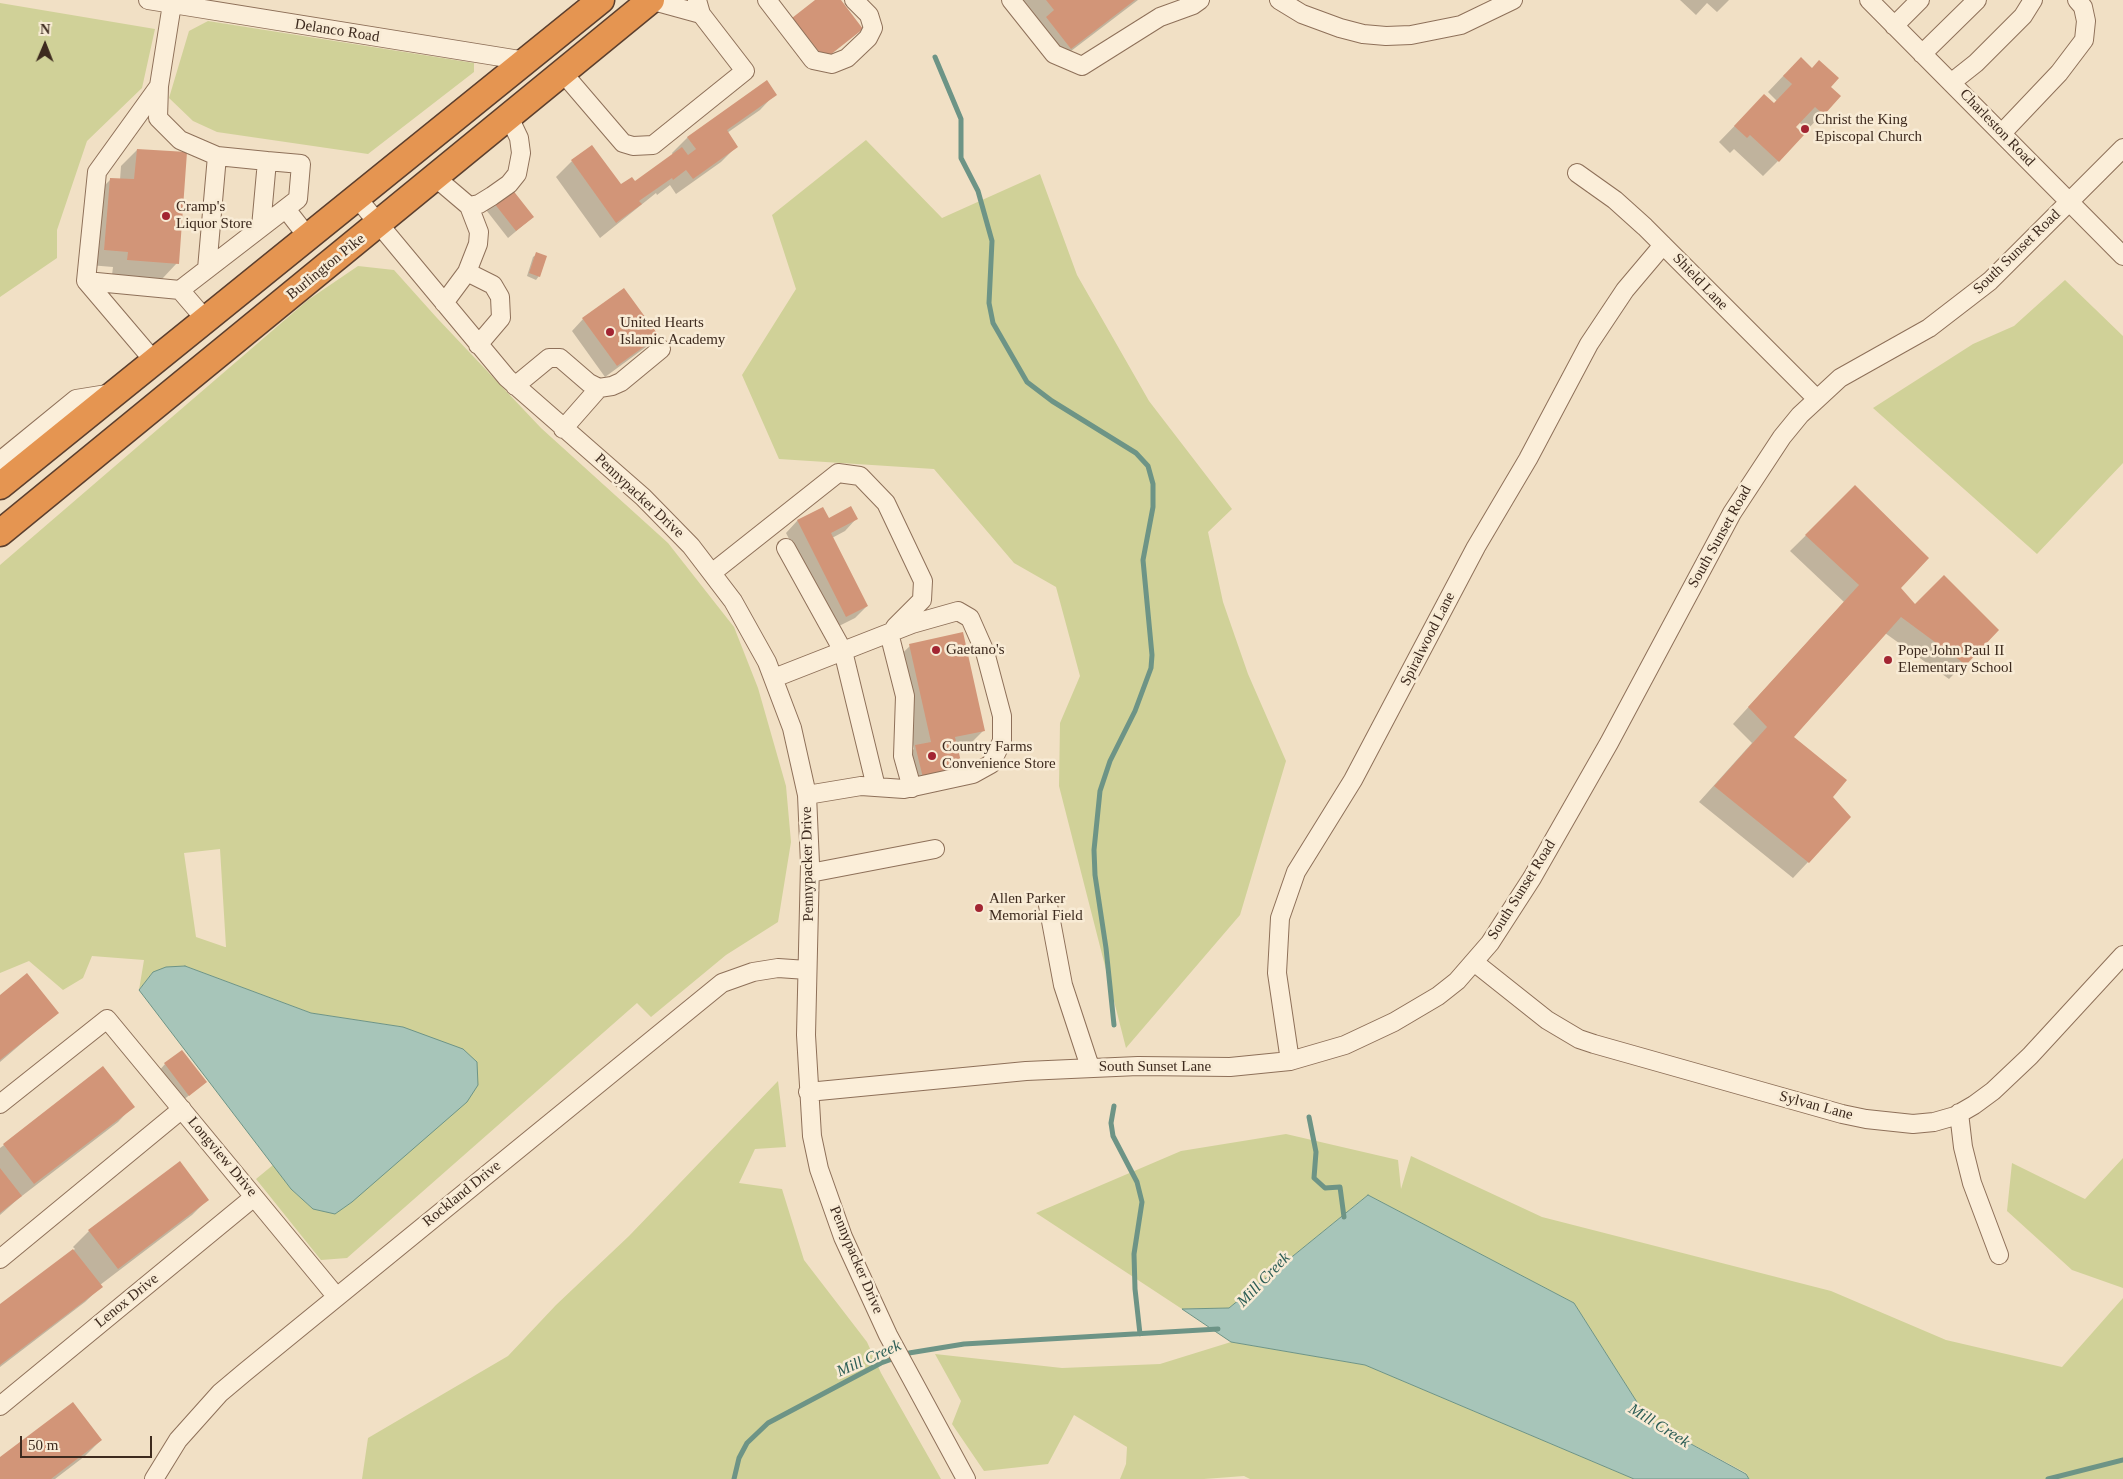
<!DOCTYPE html>
<html>
<head>
<meta charset="utf-8">
<style>
  body { margin:0 }
  #map { position:relative; width:2123px; height:1479px; overflow:hidden; background:#f1e0c5; font-family:"Times New Roman",serif }
  canvas { display:block }
  .north { position:absolute; left:20px; top:20px; width:50px; height:50px; -webkit-text-stroke:4px #f8ebd5; paint-order:stroke; rotate:1deg; font-size:14px; font-weight:700; line-height:20px; text-align:center; color:#3d2a1e }
  .north::after { content:''; display:block; margin:auto; width:18px; height:22px; background:#3d2a1e; clip-path:polygon(50% 0,100% 100%,50% 72%,0 100%) }
  .scale { position:absolute; left:20px; top:1436px; width:132px; height:22px; box-sizing:border-box; border:2px solid #3d2a1e; border-top:0; padding-left:6px; font-size:15px; line-height:18px; white-space:nowrap; color:#3d2a1e; -webkit-text-stroke:4px #f8ebd5; paint-order:stroke }
</style>
</head>
<body>
<div id="map">
<canvas width="2123" height="1479"></canvas>
<div class="north">N</div>
<div class="scale">50 m</div>
</div>
<script>
const g = document.querySelector('canvas').getContext('2d');
g.lineJoin = 'round';
function paint(path, color) { g.fillStyle = color; g.fill(path, 'evenodd'); }
const shape = rows => new Path2D(rows.map(r => 'M' + r).join(''));
function stroke(path, color, width, dash) { g.strokeStyle = color; g.lineWidth = width; g.lineCap = dash ? 'butt' : 'round'; g.setLineDash(dash || []); g.stroke(path); }
function drawText(font, color, halo, rows, align = 'center') {
  g.font = font + ' "Times New Roman",serif'; g.lineWidth = 5; g.setLineDash([]); g.textBaseline = 'middle'; g.strokeStyle = halo; g.fillStyle = color; for (const [text, x, y, turn = 0] of rows) {
    g.save(); g.translate(x, y); g.rotate((+turn || 0) * Math.PI / 180); g.textAlign = isNaN(turn) ? turn : align; if (halo) g.strokeText(text, 0, 0); g.fillText(text, 0, 0); g.restore();
  }
}
const green = shape([
  [0,3,155,29,142,88,87,141,57,230,57,258,0,297],
  [208,21,474,63,474,72,368,154,217,132,193,121,169,98,189,31],
  [866,140,942,218,1040,174,1077,275,1149,401,1232,509,1208,532,1223,602,1248,674,1286,761,1240,915,1126,1048,1059,786,1060,723,1080,676,1056,587,1014,563,934,469,779,459,742,375,796,289,772,215],
  [358,266,394,270,437,318,541,428,668,543,734,627,758,688,786,786,791,842,778,922,726,955,651,1017,637,1003,347,1258,321,1260,256,1179,273,1165,291,1189,313,1209,335,1213,352,1202,403,1027,311,1013,185,966,153,972,139,990,144,960,92,956,83,978,63,990,29,961,0,973,0,565,308,300],
  [220,849,226,947,225,947,196,937,184,853],
  [2065,280,2123,336,2123,463,2037,554,1873,408,1973,344,2014,326],
  [778,1081,786,1147,755,1149,739,1183,782,1189,804,1260,867,1342,881,1373,941,1479,362,1479,368,1438,508,1356,556,1305,629,1236],
  [1286,1134,1398,1160,1401,1189,1411,1156,1542,1217,1831,1291,1946,1340,2062,1367,2123,1298,2123,1479,1749,1479,1746,1473,1649,1421,1574,1303,1368,1195,1229,1308,1182,1309,1036,1213,1181,1151],
  [2123,1158,2123,1288,2072,1270,2007,1211,2012,1163,2085,1199],
  [1231,1342,1365,1365,1634,1479,1250,1479,1244,1476,1204,1479,1120,1479,1126,1464,1127,1447,1074,1415,1048,1464,984,1471,952,1424,961,1401,935,1354,1062,1368,1160,1364]
]);
const water = shape([
  [185,966,311,1013,403,1027,463,1049,477,1062,478,1085,467,1102,352,1202,335,1214,313,1209,291,1189,139,990,153,972,166,967,185,966],
  [1368,1195,1574,1303,1649,1421,1746,1474,1749,1479,1634,1479,1365,1365,1231,1342,1182,1309,1229,1308,1368,1195]
]);
const shadow = shape([
  [817,0,839,0,861,28,812,69,782,30],
  [1019,0,1138,0,1054,64,1031,34],
  [1680,0,1729,0,1717,12,1707,3,1696,15],
  [1785,74,1829,87,1839,96,1807,130,1799,122,1794,127,1778,161,1763,176,1734,149,1730,153,1719,142,1748,112,1773,105,1777,101,1768,92],
  [775,94,760,110,727,133,737,146,721,162,676,194,670,185,657,195,656,193,600,238,556,177,572,161,620,186,634,183,673,155,672,153,688,137],
  [137,150,177,263,162,279,112,275,113,267,89,265,95,195,111,179,120,180,121,166],
  [491,199,533,217,508,238,483,206],
  [537,254,539,276,536,280,527,276,533,257],
  [583,319,657,335,646,347,605,377,572,331],
  [1855,487,1900,588,1914,606,1997,630,1949,679,1885,633,1792,737,1832,797,1808,862,1793,878,1699,802,1752,743,1733,724,1844,602,1790,551],
  [822,508,828,520,856,519,845,531,832,538,867,606,855,618,835,628,786,533,797,521],
  [910,646,984,730,968,746,957,749,907,793,900,762,914,749,894,661],
  [0,996,57,1013,0,1062],
  [165,1064,205,1082,181,1102,158,1072],
  [133,1106,118,1122,18,1199,0,1215,0,1148,4,1145],
  [179,1163,207,1200,192,1215,100,1285,101,1287,85,1302,0,1367,0,1306,75,1249,73,1247,89,1231],
  [101,1440,85,1456,55,1479,0,1479,0,1459]
]);
const stream = shape([
  [935,57,961,119,961,158,978,191,992,241,989,303,993,323,1027,382,1052,401,1136,453,1148,466,1153,484,1153,507,1143,560,1152,655,1151,668,1135,711,1110,761,1100,791,1094,850,1095,875,1106,948,1114,1025],
  [1114,1106,1111,1123,1113,1136,1137,1182,1142,1202,1134,1254,1135,1289,1140,1334],
  [1309,1117,1316,1152,1314,1178,1325,1188,1340,1187,1344,1217],
  [734,1479,739,1458,747,1443,768,1423,881,1363,909,1353,964,1344,1218,1329],
  [2048,1479,2123,1460]
]);
const building = shape([
  [815,0,841,0,863,29,825,59,792,18],
  [1046,0,1135,0,1071,49,1046,17,1054,10],
  [1801,57,1812,68,1819,60,1839,78,1831,87,1841,96,1824,115,1815,107,1796,127,1804,135,1779,162,1750,135,1747,138,1734,126,1764,94,1774,103,1792,84,1783,76],
  [767,80,777,95,727,130,738,147,693,179,686,170,673,180,672,178,639,201,642,204,616,223,571,160,592,145,621,184,632,177,635,181,682,147,688,155,696,149,687,137],
  [137,149,187,152,179,264,127,260,128,252,104,250,110,178,134,179],
  [508,184,534,217,516,231,490,198],
  [536,252,547,256,540,277,529,273],
  [624,288,659,336,617,366,582,318],
  [1855,485,1929,558,1901,588,1915,604,1944,575,1999,630,1966,665,1901,617,1794,737,1847,780,1833,797,1851,817,1809,863,1714,786,1767,727,1748,707,1859,585,1805,535],
  [851,506,858,519,831,533,868,606,846,617,797,520,823,507,829,518],
  [963,632,985,731,955,737,963,770,923,778,915,745,931,742,909,644],
  [27,973,59,1013,0,1060,0,995],
  [182,1050,207,1082,189,1096,164,1063],
  [103,1066,135,1107,34,1184,3,1144],
  [180,1161,209,1200,118,1269,88,1230],
  [0,1168,22,1196,0,1213],
  [73,1249,103,1287,0,1365,0,1304],
  [73,1402,102,1440,51,1479,0,1479,0,1457]
]);
const minor = shape([
  [148,0,526,61],
  [650,0,701,14,697,0],
  [767,0,813,60,832,64,847,58,868,38,873,28,869,15,854,0],
  [1011,0,1054,54,1082,66,1160,17,1193,5,1200,0],
  [1279,0,1302,14,1340,28,1363,34,1386,36,1411,35,1461,25,1513,0],
  [1869,0,2123,256],
  [172,4,159,86,158,118,180,140,217,156,267,161,261,227],
  [1894,26,1920,0],
  [1922,54,1977,0],
  [563,73,623,143,633,146,653,145,745,71,701,14],
  [1952,82,1976,63,2023,16,2033,0],
  [2002,133,2059,73,2084,40,2086,21,2083,7,2077,0],
  [1577,173,1615,200,1645,227,1817,399],
  [436,178,469,206,479,232,478,244,467,272,444,303],
  [358,199,507,378,643,497,691,546,733,601,767,662,792,728,807,795,810,864,806,1035,812,1136,819,1169,843,1237,888,1335,966,1479],
  [469,206,479,204,492,196,509,184,517,174,521,153,519,138,509,117],
  [286,209,307,236],
  [207,269,217,156],
  [467,272,493,285,500,297,501,318,478,345],
  [86,281,180,290,298,199,301,164,267,161],
  [180,290,205,319],
  [154,361,86,281,97,172,159,86],
  [515,386,549,358,560,358,589,383,599,388,612,386,621,382,661,349],
  [563,429,599,388],
  [0,461,76,399,113,393],
  [786,548,843,651,876,787],
  [713,572,838,473,860,476,886,503,923,581,922,600,895,627],
  [889,633,905,696,903,756,912,788],
  [774,678,912,624,958,611,970,618,985,652,1002,716,1002,741,991,764,973,774,904,789,861,786,807,795],
  [810,873,935,849],
  [1048,905,1063,985,1090,1067],
  [1474,962,1547,1020,1579,1039,1594,1044,1842,1114,1866,1119,1913,1124,1934,1122,1955,1116,1974,1105,1993,1091,2030,1056,2123,955],
  [1290,1061,1277,973,1280,918,1296,872,1353,780,1476,547,1528,459,1589,344,1625,290,1663,245],
  [808,1092,1026,1071,1138,1066,1230,1067,1290,1061,1345,1045,1394,1022,1438,996,1457,981,1490,943,1532,878,1609,743,1732,513,1782,437,1800,415,1840,378,1929,328,1990,281,2123,148],
  [0,1104,107,1019,336,1296],
  [1959,1113,1963,1147,1972,1183,1999,1255],
  [0,1259,182,1109],
  [0,1406,254,1197],
  [154,1479,178,1440,220,1393,245,1372,722,983,753,972,778,968,807,970]
]);
const highway = shape([
  [0,486,601,0],
  [0,533,651,0]
]);
const markers = [
  [1805,129,5,"#a22532"],
  [166,216,5,"#a22532"],
  [610,332,5,"#a22532"],
  [936,650,5,"#a22532"],
  [1888,660,5,"#a22532"],
  [932,756,5,"#a22532"],
  [979,908,5,"#a22532"]
];
const streetNames = [
  ["Delanco Road",337,31,9],
  ["Charleston Road",1997,128,46],
  ["South Sunset Road",2017,252,-44],
  ["Burlington Pike",326,267,-39],
  ["Shield Lane",1700,282,46],
  ["Pennypacker Drive",639,496,43],
  ["South Sunset Road",1720,537,-61],
  ["Spiralwood Lane",1428,639,-63],
  ["Pennypacker Drive",808,864,-91],
  ["South Sunset Road",1522,890,-58],
  ["South Sunset Lane",1155,1067],
  ["Sylvan Lane",1816,1106,15],
  ["Longview Drive",222,1157,50],
  ["Rockland Drive",462,1194,-39],
  ["Pennypacker Drive",856,1260,67],
  ["Lenox Drive",127,1301,-39]
];
const poiNames = [
  ["Christ the King",1815,120],
  ["Episcopal Church",1815,137],
  ["Cramp's",176,207],
  ["Liquor Store",176,224],
  ["United Hearts",620,323],
  ["Islamic Academy",620,340],
  ["Gaetano's",946,650],
  ["Pope John Paul II",1898,651],
  ["Elementary School",1898,668],
  ["Country Farms",942,747],
  ["Convenience Store",942,764],
  ["Allen Parker",989,899],
  ["Memorial Field",989,916]
];
const waterNames = [
  ["Mill Creek",1264,1280,-46],
  ["Mill Creek",869,1359,-24],
  ["Mill Creek",1659,1426,32]
];
paint(green, '#d0d198');
paint(water, '#a7c5b9');
stroke(water, '#6d9486', 1);
paint(shadow, '#0003');
stroke(stream, '#6d9486', 5);
paint(building, '#d29578');
stroke(minor, '#8e7059', 20);
stroke(highway, '#5c3f2e', 29);
stroke(minor, '#fbeed9', 18);
stroke(highway, '#e59551', 26);
for (const [x, y, r, color] of markers) { const dot = new Path2D(); dot.arc(x, y, r, 0, 2 * Math.PI); g.fillStyle = color; g.fill(dot); stroke(dot, '#f8ebd5', 2); }
drawText('15px', '#3d2a1e', '#f8ebd5', streetNames);
drawText('15px', '#3d2a1e', '#f8ebd5', poiNames, 'left');
drawText('italic 16px', '#2d5e56', '#f8ebd5', waterNames);
</script>
</body>
</html>
